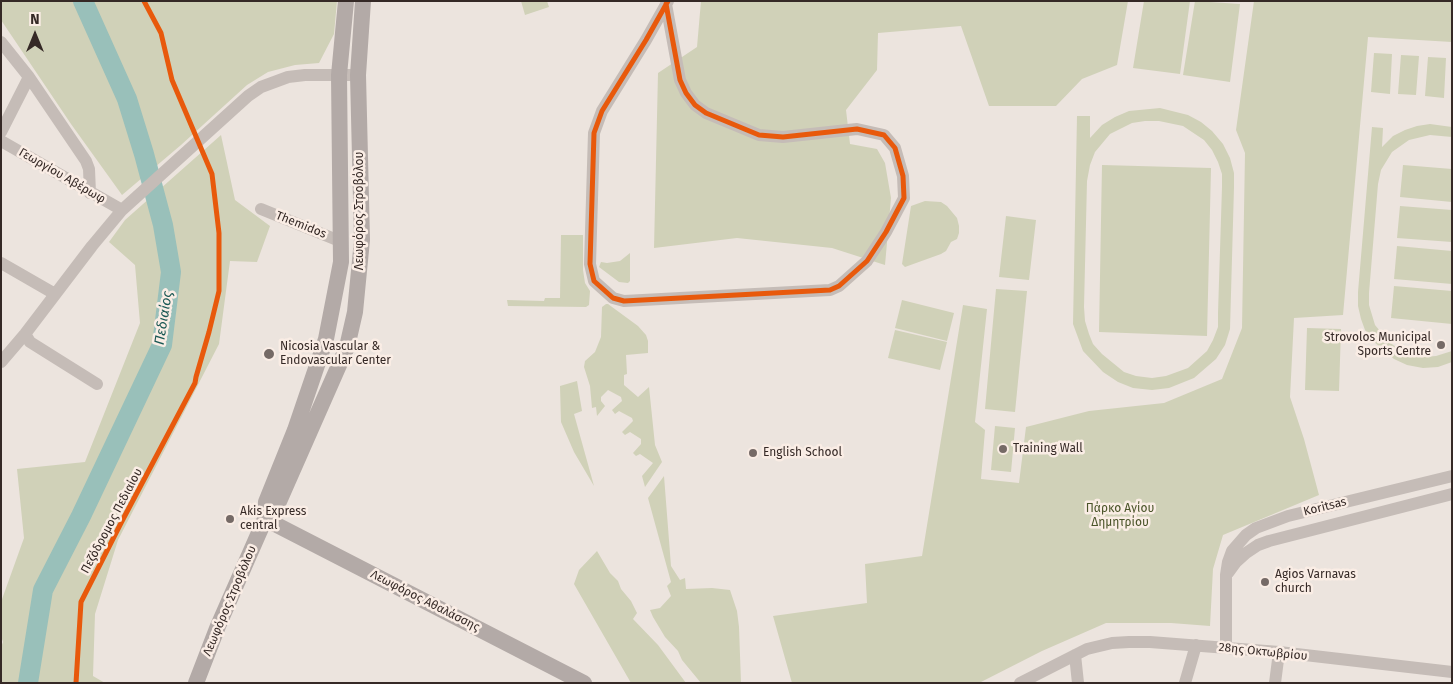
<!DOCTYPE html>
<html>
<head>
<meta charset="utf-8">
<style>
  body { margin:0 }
  #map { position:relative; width:1453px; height:684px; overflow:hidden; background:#ece4de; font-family:"Fira Sans",sans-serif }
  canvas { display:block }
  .frame { position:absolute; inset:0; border:2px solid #352926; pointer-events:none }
  .north { position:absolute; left:10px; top:10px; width:50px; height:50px; -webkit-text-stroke:4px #faede5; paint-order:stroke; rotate:0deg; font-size:14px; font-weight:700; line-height:20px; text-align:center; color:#352926 }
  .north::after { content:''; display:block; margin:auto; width:18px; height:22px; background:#352926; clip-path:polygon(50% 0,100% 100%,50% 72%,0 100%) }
</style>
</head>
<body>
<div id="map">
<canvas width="1453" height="684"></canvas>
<div class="frame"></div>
<div class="north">N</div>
</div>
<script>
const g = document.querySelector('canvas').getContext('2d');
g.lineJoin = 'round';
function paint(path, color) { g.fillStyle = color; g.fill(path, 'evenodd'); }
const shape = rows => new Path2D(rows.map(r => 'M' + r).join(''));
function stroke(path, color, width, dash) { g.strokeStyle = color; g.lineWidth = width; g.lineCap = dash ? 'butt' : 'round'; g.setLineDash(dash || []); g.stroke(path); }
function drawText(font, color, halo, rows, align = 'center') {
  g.font = font + ' "Fira Sans",sans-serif'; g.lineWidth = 5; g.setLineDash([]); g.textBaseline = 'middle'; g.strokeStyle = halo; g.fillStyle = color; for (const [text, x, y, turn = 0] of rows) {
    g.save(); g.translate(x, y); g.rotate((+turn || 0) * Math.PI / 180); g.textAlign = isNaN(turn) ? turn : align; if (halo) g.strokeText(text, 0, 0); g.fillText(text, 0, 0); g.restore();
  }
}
const green = shape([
  [1,1,337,1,334,34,319,63,295,65,268,72,247,85,181,145,122,195,71,124,1,20],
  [521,1,547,1,549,7,525,15],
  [701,1,1128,1,1117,65,1082,79,1056,106,989,106,961,26,878,33,877,70,846,110,850,144,877,149,885,163,891,198,885,265,832,248,737,238,654,248,658,73,697,47],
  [1144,1,1190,1,1180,74,1133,68],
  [1195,1,1240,4,1230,82,1183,75],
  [1254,1,1452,1,1452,42,1368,37,1343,315,1294,318,1290,397,1304,439,1319,495,1223,535,1213,569,1210,626,1171,623,1106,623,1042,651,979,683,792,683,773,616,867,603,865,564,922,556,963,305,987,309,975,422,985,430,981,479,1019,483,1026,427,1089,411,1164,403,1222,379,1242,328,1245,153,1236,130],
  [1374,53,1392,54,1390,94,1371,92],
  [1401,55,1419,56,1416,95,1398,94],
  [1428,57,1446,58,1444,98,1425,96],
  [1160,108,1188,115,1201,122,1212,131,1223,144,1230,158,1234,173,1234,187,1230,329,1225,345,1216,359,1194,378,1169,388,1152,390,1133,388,1118,382,1103,372,1083,351,1073,324,1077,116,1090,116,1090,138,1102,125,1115,117,1129,111],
  [1145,121,1159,121,1183,126,1204,140,1212,150,1218,162,1222,174,1222,187,1218,313,1218,327,1213,340,1207,351,1188,368,1166,376,1152,378,1136,376,1124,372,1102,354,1093,344,1089,334,1085,321,1084,307,1087,181,1090,165,1095,152,1110,134,1132,123],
  [1430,124,1452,127,1452,137,1430,135,1409,140,1392,152,1381,170,1378,184,1369,293,1369,305,1375,325,1389,342,1400,350,1424,357,1436,356,1452,351,1452,362,1438,367,1423,368,1407,365,1394,359,1373,341,1365,330,1361,319,1358,306,1358,292,1372,127,1383,128,1382,147,1393,136,1405,130,1417,126],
  [221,135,235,200,270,226,257,262,230,261,219,344,118,540,95,614,93,676,105,683,1,683,1,647,3,642,1,636,1,602,24,538,17,469,85,462,140,323,135,265,109,242,125,220],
  [1102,165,1211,168,1207,336,1099,332],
  [1403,165,1452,169,1452,202,1400,197],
  [925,201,941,202,947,206,957,218,959,226,959,233,957,239,951,242,946,251,941,254,905,267,902,264,911,206],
  [1400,206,1452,210,1452,242,1397,238],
  [1006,216,1036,220,1029,280,999,277],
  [561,235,583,235,583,270,585,283,590,291,589,305,586,307,508,306,507,300,544,301,545,298,560,298],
  [1397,246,1452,251,1452,284,1394,279],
  [630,253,630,281,628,283,619,282,599,267,601,262,607,263,620,261],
  [1394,286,1452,291,1452,324,1391,318],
  [996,289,1027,291,1015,412,985,409],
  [902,300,954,313,947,341,895,328],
  [606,304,608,304,638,326,646,335,648,341,648,353,626,355,627,374,624,375,624,385,638,397,649,387,655,445,662,462,645,487,642,476,653,463,640,454,636,456,633,453,641,444,641,439,630,432,625,435,622,432,633,421,632,418,619,411,615,414,612,410,622,401,621,397,608,390,601,397,601,401,605,406,597,416,596,407,592,408,590,386,584,367,585,361,595,352,601,337,602,307],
  [1307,328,1341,329,1339,391,1305,390],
  [895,330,947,342,940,370,888,358],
  [577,381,582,411,574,414,594,486,574,452,561,422,560,386],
  [995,426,1015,428,1011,472,991,470],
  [664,476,671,566,680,580,685,578,686,589,712,588,730,590,737,611,739,627,741,683,701,683,682,660,678,651,665,637,653,617,650,610,660,608,671,596,667,586,671,582,648,498],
  [597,551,610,573,618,581,621,589,631,601,637,613,633,619,658,645,686,683,631,683,574,584,579,570]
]);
const river = shape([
  [28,683,43,590,81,516,162,345,171,272,163,225,144,154,127,99,83,1]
]);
const minor = shape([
  [666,4,680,80,686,93,695,105,706,113,759,135,783,137,857,129,884,135,895,148,903,176,904,198,886,232,867,261,839,286,830,290,624,301,613,298,594,281,590,264,594,133,602,111,646,40,668,1],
  [1,42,29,77,86,161,89,169,90,193],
  [1,132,29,77],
  [1,141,122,210],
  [261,209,342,242],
  [1,263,55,294],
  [25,334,30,342,97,384],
  [1,362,25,334,92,246,122,210,248,96,261,87,288,77,305,75,358,75],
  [1228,573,1236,562,1246,553,1258,545,1269,541,1452,494],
  [1226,648,1226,575,1228,562,1232,551,1246,535,1256,528,1288,516,1452,476],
  [1075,655,1078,683],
  [1020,683,1087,649,1112,643,1129,642,1150,642,1279,652,1452,672],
  [1185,683,1196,645],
  [1275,683,1279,652]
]);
const major = shape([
  [265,519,277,506,347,347,355,312,362,240,358,75,363,1],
  [265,519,584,683],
  [196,683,218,626,265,519,266,502,295,430,326,339,341,262,339,75,346,1]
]);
const cycleway = shape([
  [666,4,680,80,686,93,695,105,706,113,759,135,783,137,857,129,884,135,895,148,903,176,904,198,886,232,867,261,839,286,830,290,624,301,613,298,594,281,590,264,594,133,602,111,646,40,668,1],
  [76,683,81,602,121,523,195,383,196,377,209,332,219,291,219,233,212,174,172,80,161,33,144,1]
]);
const markers = [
  [1441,345,5,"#756a66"],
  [269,354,6,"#756a66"],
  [1003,449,5,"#756a66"],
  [753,453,5,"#756a66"],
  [230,519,5,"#756a66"],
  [1265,582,5,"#756a66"]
];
const streetNames = [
  ["Γεωργίου Αβέρωφ",62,176,30],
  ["Λεωφόρος Στροβόλου",360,211,-90],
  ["Themidos",301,225,22],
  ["Koritsas",1325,507,-14],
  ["Πεζόδρομος Πεδιαίου",112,521,-62],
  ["Λεωφόρος Στροβόλου",230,601,-67],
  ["Λεωφόρος Αθαλάσσης",425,601,27],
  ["28ης Οκτωβρίου",1263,652,6]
];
const poiNames = [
  ["Strovolos Municipal",1431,338,"right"],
  ["Sports Centre",1431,352,"right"],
  ["Nicosia Vascular &",280,347],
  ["Endovascular Center",280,361],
  ["Training Wall",1013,449],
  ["English School",763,453],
  ["Akis Express",240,512],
  ["central",240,526],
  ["Agios Varnavas",1275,575],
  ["church",1275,589]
];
const parkNames = [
  ["Πάρκο Αγίου",1120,509],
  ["Δημητρίου",1120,523]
];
const waterNames = [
  ["Πεδιαίος",164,318,-81]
];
paint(green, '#d0d1b8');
stroke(river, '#99c0ba', 20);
stroke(minor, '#c5bcb7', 12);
stroke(major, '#b3aaa7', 16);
stroke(cycleway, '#e8590c', 5);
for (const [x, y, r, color] of markers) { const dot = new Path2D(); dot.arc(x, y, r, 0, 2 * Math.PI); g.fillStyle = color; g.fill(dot); stroke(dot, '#faede5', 2); }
drawText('12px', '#352926', '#faede5', streetNames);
drawText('12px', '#352926', '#faede5', poiNames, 'left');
drawText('12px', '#4a5429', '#faede5', parkNames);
drawText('italic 14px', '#1a5854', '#faede5', waterNames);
</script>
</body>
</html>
